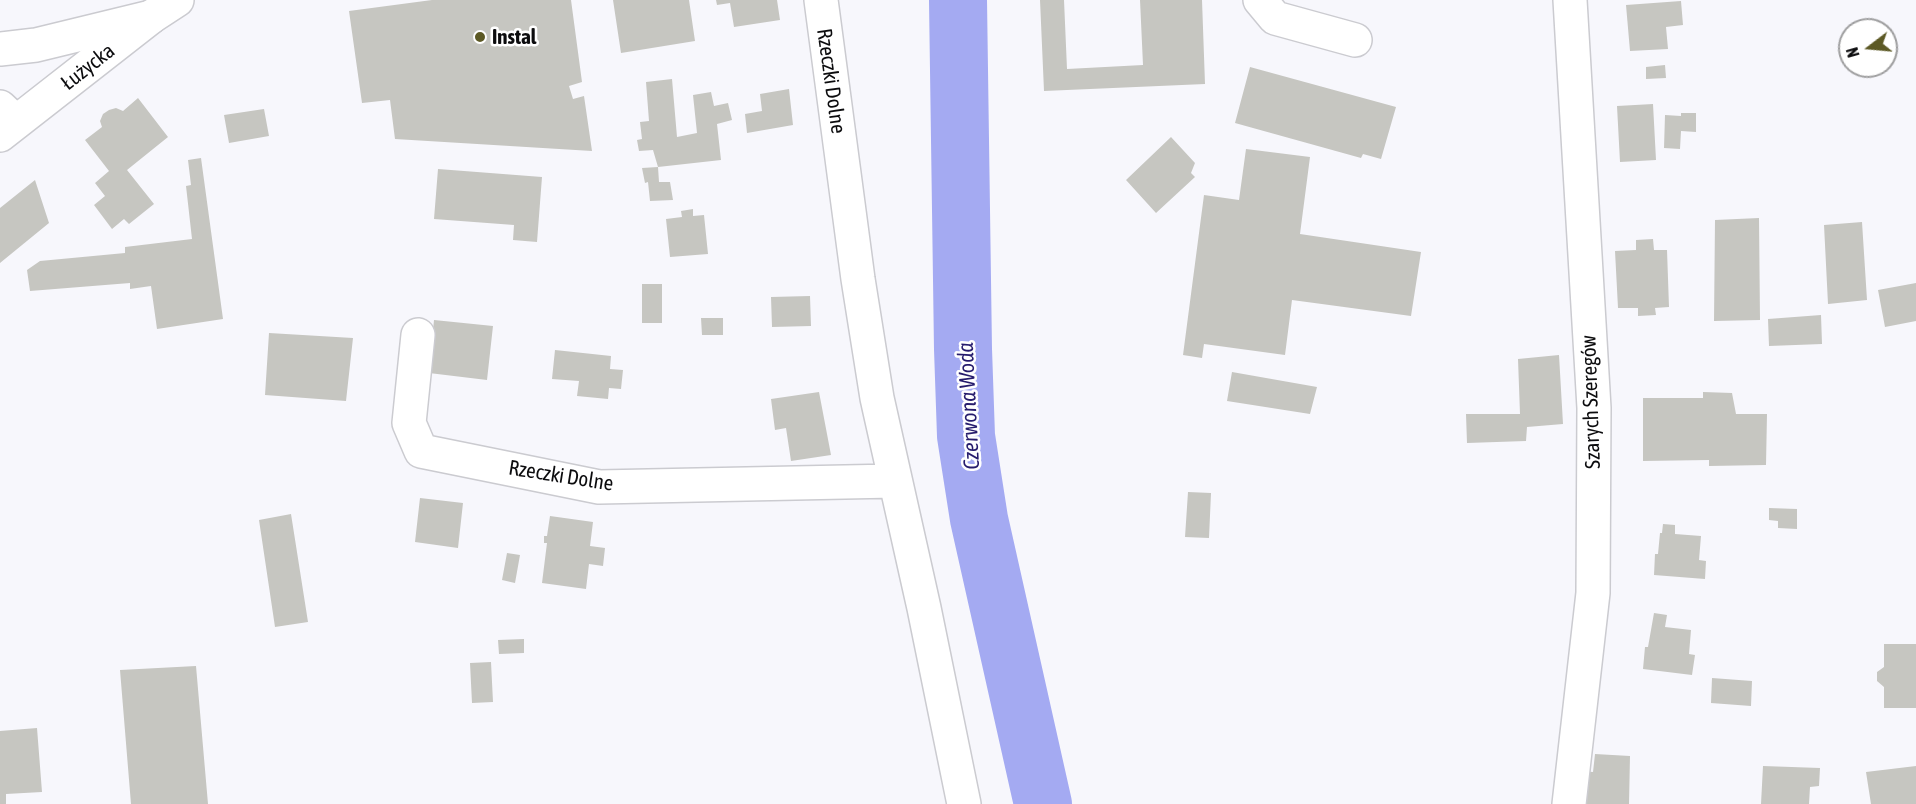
<!DOCTYPE html>
<html>
<head>
<meta charset="utf-8">
<style>
  body { margin:0 }
  #map { position:relative; width:1916px; height:804px; overflow:hidden; background:#f7f7fc; font-family:"Asap Condensed",sans-serif }
  canvas { display:block }
  .north { position:absolute; left:1838px; top:18px; width:60px; height:60px; box-sizing:border-box; background:#fff; border:2px solid #9e9e9f; border-radius:50%; rotate:254deg; font-size:16px; font-weight:700; line-height:24px; text-align:center; color:#0c0c0e }
  .north::after { content:''; display:block; margin:auto; width:21px; height:27px; background:#5c5925; clip-path:polygon(50% 0,100% 100%,50% 72%,0 100%) }
</style>
</head>
<body>
<div id="map">
<canvas width="1916" height="804"></canvas>
<div class="north">N</div>
</div>
<script>
const g = document.querySelector('canvas').getContext('2d');
g.lineJoin = 'round';
const shape = rows => new Path2D(rows.map(r => 'M' + r).join(''));
function stroke(path, color, width, dash) { g.strokeStyle = color; g.lineWidth = width; g.lineCap = dash ? 'butt' : 'round'; g.setLineDash(dash || []); g.stroke(path); }
function paint(path, color) { g.fillStyle = color; g.fill(path, 'evenodd'); }
function drawText(font, color, halo, rows, align = 'center') {
  g.font = font + ' "Asap Condensed",sans-serif'; g.lineWidth = 5; g.setLineDash([]); g.textBaseline = 'middle'; g.strokeStyle = halo; g.fillStyle = color; for (const [text, x, y, turn = 0] of rows) {
    g.save(); g.translate(x, y); g.rotate((+turn || 0) * Math.PI / 180); g.textAlign = isNaN(turn) ? turn : align; if (halo) g.strokeText(text, 0, 0); g.fillText(text, 0, 0); g.restore();
  }
}
const river = shape([
  [958,0,963,349,966,436,979,519,1043,804]
]);
const building = shape([
  [432,0,571,0,582,82,569,86,573,99,584,96,592,151,395,139,390,100,362,103,349,11],
  [613,0,689,0,695,41,621,53],
  [716,0,777,0,780,20,734,27,730,3,717,5],
  [1040,0,1064,0,1067,69,1143,65,1140,0,1202,0,1205,84,1044,91],
  [1681,1,1683,25,1666,27,1668,49,1630,51,1626,5],
  [1665,65,1666,78,1646,79,1646,67],
  [1250,67,1396,107,1381,159,1363,154,1361,158,1235,123],
  [672,79,677,137,697,133,693,95,711,92,714,106,728,103,732,120,717,124,721,160,658,167,653,150,639,151,637,140,642,139,640,122,649,121,646,82],
  [789,89,793,125,747,133,745,114,762,111,760,94],
  [138,98,168,137,127,170,154,204,129,224,124,219,112,229,94,205,105,196,95,183,109,171,85,140,102,127,100,121,103,114,109,110,116,108,123,111],
  [1653,104,1656,160,1620,162,1617,106],
  [264,109,269,136,229,143,224,115],
  [1681,113,1696,113,1696,132,1681,131,1680,149,1664,148,1665,115,1681,116],
  [1171,137,1195,163,1191,173,1195,177,1156,213,1126,180],
  [1246,149,1310,157,1300,234,1421,252,1411,316,1292,300,1285,355,1204,344,1202,358,1183,355,1204,195,1239,200],
  [201,158,223,319,157,329,151,286,130,289,130,283,30,291,27,270,40,261,125,253,125,247,192,239,186,186,191,185,188,160],
  [658,167,659,182,670,182,673,200,650,201,648,182,645,183,642,168],
  [438,169,542,177,537,242,513,240,514,225,434,219],
  [35,180,49,223,0,263,0,208],
  [693,209,693,216,704,215,708,254,670,257,666,219,682,217,681,211],
  [1759,218,1760,320,1714,321,1715,220],
  [1862,222,1867,300,1828,304,1824,225],
  [1653,239,1654,250,1667,250,1669,307,1655,308,1656,315,1638,316,1638,308,1618,308,1615,251,1636,250,1636,240],
  [1916,283,1916,321,1885,327,1878,290],
  [642,284,662,284,662,323,642,323],
  [810,296,811,326,772,327,771,297],
  [1821,315,1822,344,1769,346,1768,319],
  [701,318,723,318,723,335,702,335],
  [434,320,493,326,487,380,429,373],
  [269,333,353,338,346,401,265,395],
  [555,350,611,356,610,369,623,370,621,389,609,388,608,399,577,396,579,381,552,379],
  [1559,355,1563,424,1527,427,1526,441,1467,443,1466,414,1520,414,1518,359],
  [1232,372,1317,387,1310,414,1227,401],
  [819,392,831,455,791,461,786,428,775,430,771,399],
  [1703,392,1732,393,1736,414,1767,414,1766,465,1709,466,1709,460,1643,461,1643,398,1703,398],
  [1188,492,1211,493,1209,538,1185,537],
  [420,498,463,503,458,548,415,542],
  [1769,508,1797,509,1797,529,1778,528,1778,521,1769,520],
  [291,514,308,622,275,627,259,520],
  [550,516,593,522,590,546,605,548,603,566,589,564,586,589,542,583,547,543,544,543,544,536,547,536],
  [1663,524,1675,525,1675,534,1701,536,1699,560,1706,561,1705,579,1654,575,1655,554,1658,554,1660,533,1662,533],
  [507,553,520,555,515,583,502,580],
  [1654,613,1667,615,1665,627,1691,630,1689,654,1695,655,1692,675,1643,669,1645,647,1648,647],
  [524,639,524,653,499,654,498,640],
  [1884,644,1916,644,1916,708,1884,708,1884,687,1877,681,1877,672,1884,667],
  [491,662,493,702,472,703,470,663],
  [196,666,208,804,131,804,120,670],
  [1712,678,1752,681,1751,706,1711,703],
  [37,728,42,792,6,794,6,804,0,804,0,731],
  [1595,754,1630,756,1629,804,1579,804,1581,771,1593,772],
  [1763,766,1820,768,1819,786,1810,787,1809,804,1761,804],
  [1916,766,1916,804,1871,804,1866,772]
]);
const minor = shape([
  [821,0,858,279,877,398,924,608,964,804],
  [1260,0,1275,18,1355,40],
  [0,49,36,45,151,17],
  [0,107,16,122],
  [418,335,409,423,421,451,599,487,894,481],
  [1569,804,1593,593,1594,408,1570,0]
]);
const major = shape([
  [0,135,151,17,177,0]
]);
const markers = [
  [480,37,6,"#5c5925"]
];
const poiNames = [
  ["Instal",492,37]
];
const streetNames = [
  ["Łużycka",88,67,-38],
  ["Rzeczki Dolne",831,81,82],
  ["Szarych Szeregów",1591,402,-92],
  ["Rzeczki Dolne",561,476,9]
];
const waterNames = [
  ["Czerwona Woda",969,406,-93]
];
stroke(river, '#a4aaf2', 58);
paint(building, '#c6c6c1');
stroke(minor, '#cbcbd0', 36);
stroke(major, '#cbcbd0', 36);
stroke(minor, '#fff', 33);
stroke(major, '#fff', 33);
for (const [x, y, r, color] of markers) { const dot = new Path2D(); dot.arc(x, y, r, 0, 2 * Math.PI); g.fillStyle = color; g.fill(dot); stroke(dot, '#fff', 2); }
drawText('bold 21px', '#0c0c0e', '#fff', poiNames, 'left');
drawText('21px', '#0c0c0e', '#fff', streetNames);
drawText('italic 22px', '#261c6d', '#fff', waterNames);
</script>
</body>
</html>
